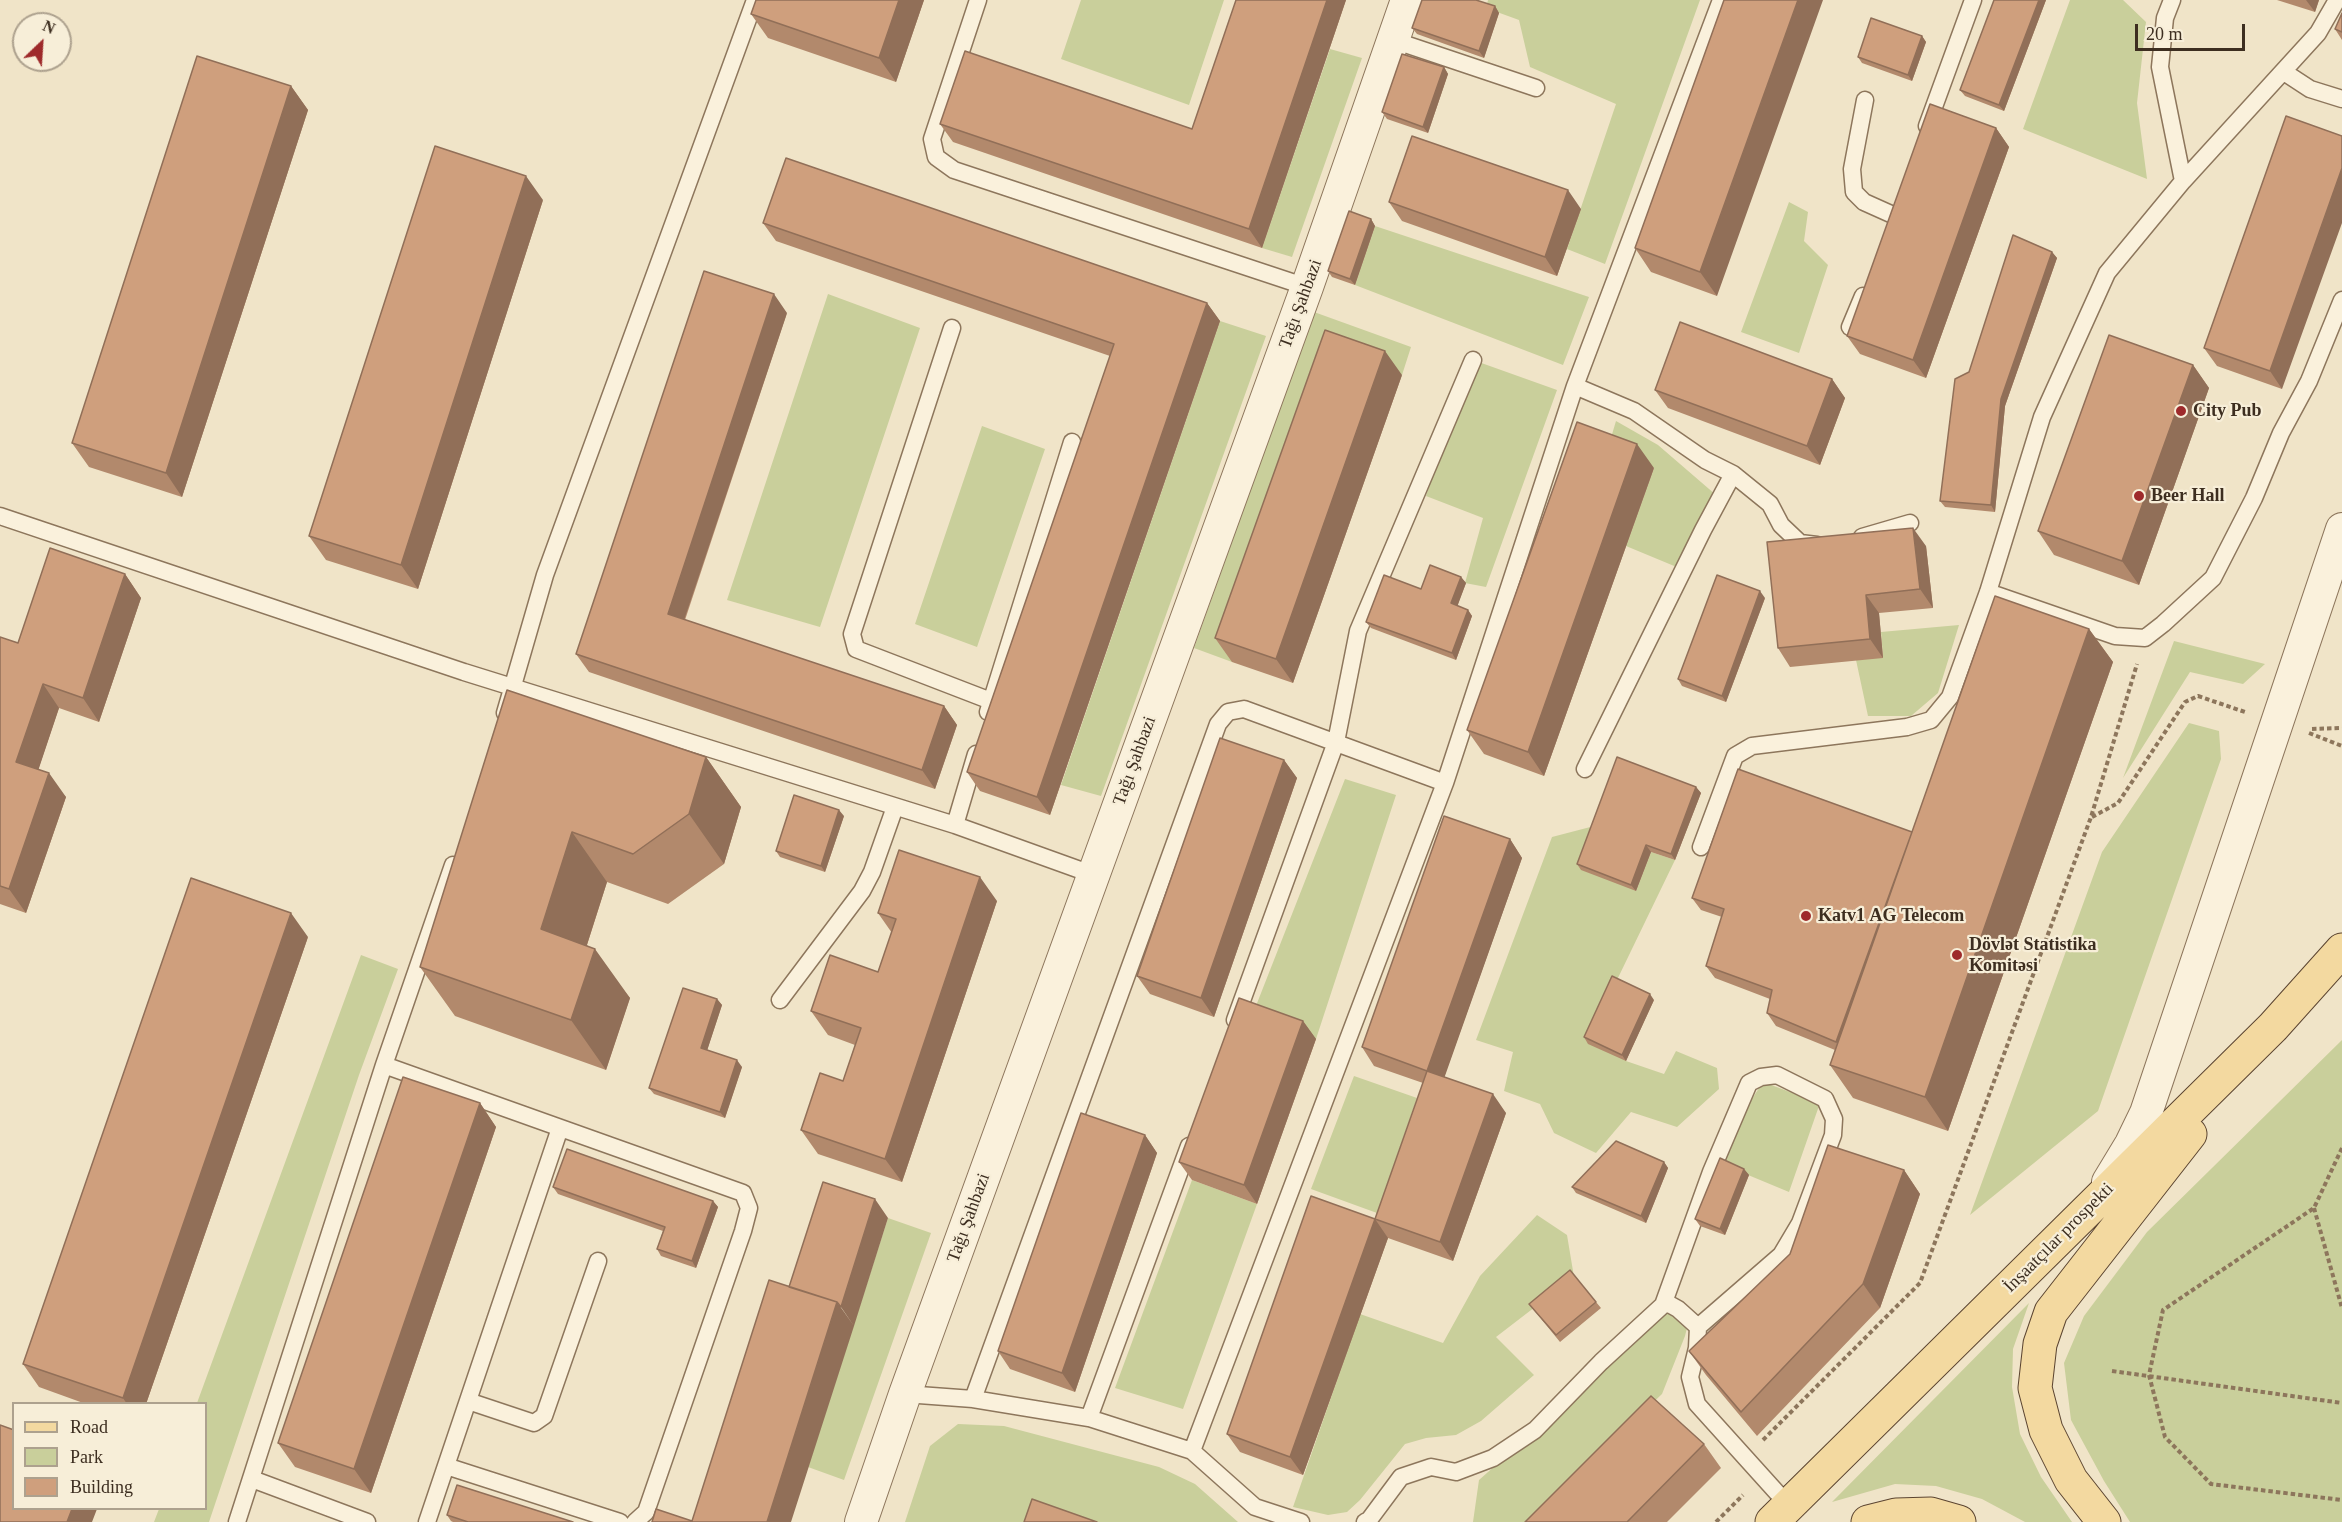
<!DOCTYPE html>
<html>
<head>
<meta charset="utf-8">
<style>
  body { margin:0 }
  #map { position:relative; width:2342px; height:1522px; overflow:hidden; background:#f0e4c8; font-family:"Times New Roman",serif }
  canvas { display:block }
  .legend { position:absolute; left:12px; top:1402px; width:195px; height:108px; box-sizing:border-box; background:#f7eed8; border:2px solid #ada18e; margin:0; padding:8px 10px; list-style:none; font-size:18px; color:#3d2e20 }
  .legend li { display:flex; align-items:center; gap:12px; height:30px }
  .legend b { width:30px; border:2px solid #ada18e }
  .north { position:absolute; left:12px; top:12px; width:60px; height:60px; box-sizing:border-box; background:#f7eed8; border:2px solid #ada18e; border-radius:50%; rotate:25deg; font-size:16px; font-weight:700; line-height:24px; text-align:center; color:#3d2e20 }
  .north::after { content:''; display:block; margin:auto; width:21px; height:27px; background:#9e2a2b; clip-path:polygon(50% 0,100% 100%,50% 72%,0 100%) }
  .scale { position:absolute; left:2135px; top:24px; width:110px; height:27px; box-sizing:border-box; border:3px solid #3d2e20; border-top:0; padding-left:8px; font-size:18px; line-height:21px; white-space:nowrap; color:#3d2e20; -webkit-text-stroke:4px #f7eed8; paint-order:stroke }
</style>
</head>
<body>
<div id="map">
<canvas width="2342" height="1522"></canvas>
<ul class="legend">
<li><b style="height:8px;background:#f3d9a0"></b>Road</li>
<li><b style="height:16px;background:#c9cf9b"></b>Park</li>
<li><b style="height:16px;background:#cf9f7d"></b>Building</li>
</ul>
<div class="north">N</div>
<div class="scale">20 m</div>
</div>
<script>
const g = document.querySelector('canvas').getContext('2d');
g.lineJoin = 'round';
function paint(path, color) { g.fillStyle = color; g.fill(path, 'evenodd'); }
const shape = rows => new Path2D(rows.map(r => 'M' + r).join(''));
function stroke(path, color, width, dash) { g.strokeStyle = color; g.lineWidth = width; g.lineCap = dash ? 'butt' : 'round'; g.setLineDash(dash || []); g.stroke(path); }
function drawText(font, color, halo, rows, align = 'center') {
  g.font = font + ' "Times New Roman",serif'; g.lineWidth = 4.5; g.setLineDash([]); g.textBaseline = 'middle'; g.strokeStyle = halo; g.fillStyle = color; for (const [text, x, y, turn = 0] of rows) {
    g.save(); g.translate(x, y); g.rotate((+turn || 0) * Math.PI / 180); g.textAlign = isNaN(turn) ? turn : align; if (halo) g.strokeText(text, 0, 0); g.fillText(text, 0, 0); g.restore();
  }
}
const green = shape([
  [1081,0,1224,0,1189,105,1061,59],
  [1488,0,1700,0,1605,264,1567,249,1616,104,1530,67,1519,20,1486,8],
  [2070,0,2123,0,2146,22,2137,103,2147,179,2023,129],
  [1330,49,1362,58,1292,257,1262,248],
  [1789,202,1808,212,1804,241,1828,265,1799,353,1741,332],
  [1375,226,1589,297,1563,365,1355,285],
  [828,294,920,328,820,627,727,600],
  [1314,312,1411,347,1402,375,1342,354,1232,662,1194,648],
  [1220,321,1266,336,1101,796,1061,785],
  [1473,360,1557,390,1486,587,1465,583,1483,518,1426,496],
  [1616,421,1658,445,1716,495,1679,568,1626,546,1654,468,1607,451],
  [982,426,1045,449,977,647,915,624],
  [1959,625,1938,693,1911,716,1868,716,1856,660,1883,657,1881,632],
  [2174,641,2265,664,2243,684,2190,672,2123,778],
  [2189,723,2219,731,2221,759,2098,1111,1970,1215,2102,852],
  [1345,779,1396,795,1316,1039,1252,1016],
  [1598,825,1636,891,1651,852,1675,860,1616,982,1626,1061,1664,1074,1676,1051,1717,1068,1719,1089,1677,1127,1631,1112,1596,1153,1554,1133,1540,1104,1504,1091,1513,1052,1476,1040,1552,837],
  [361,955,398,969,359,1075,209,1522,154,1522,159,1509,206,1508,206,1404,197,1403],
  [2342,1040,2342,1522,2130,1522,2104,1481,2071,1420,2064,1363,2084,1316,2147,1232],
  [1354,1076,1417,1098,1377,1213,1311,1189],
  [1763,1082,1820,1103,1789,1192,1712,1160],
  [1192,1180,1257,1204,1183,1409,1115,1388],
  [1537,1215,1567,1235,1574,1277,1496,1337,1534,1375,1481,1421,1456,1435,1426,1438,1405,1444,1360,1500,1347,1512,1328,1515,1293,1507,1360,1314,1443,1343,1480,1276],
  [888,1218,931,1233,844,1480,808,1467],
  [1654,1302,1676,1305,1690,1316,1685,1336,1662,1394,1527,1522,1473,1522,1479,1480,1602,1371],
  [2029,1303,2013,1349,2012,1387,2020,1434,2041,1477,2072,1522,2025,1522,1982,1499,1936,1486,1895,1484,1832,1502],
  [958,1424,1004,1426,1159,1467,1195,1484,1238,1522,905,1522,930,1446]
]);
const path = shape([
  [2312,729,2342,728],
  [2309,733,2342,746],
  [2092,817,2118,803,2185,702,2198,696,2245,712],
  [2342,1148,2314,1208,2163,1310,2149,1375,2165,1437,2211,1484,2342,1500],
  [2314,1208,2342,1308],
  [2112,1371,2342,1403],
  [1763,1440,1920,1283,2091,817,2137,664],
  [1716,1522,1743,1495]
]);
const lane = shape([
  [978,0,932,139,936,157,954,170,1307,287],
  [2172,0,2165,18,2160,67,2183,181],
  [1393,40,1536,88],
  [2284,72,2310,89,2342,99],
  [1865,100,1852,169,1854,192,1864,202,1893,215],
  [1927,126,1973,0],
  [1850,327,1863,296],
  [952,328,852,634,856,649,991,701],
  [1575,386,1634,411,1705,460,1733,474,1770,504,1781,525,1800,543,1817,545],
  [0,516,464,672,955,825,1094,875],
  [1862,537,1910,523],
  [1988,592,2115,636,2145,638,2163,624,2213,578,2254,498,2281,433,2309,381,2342,300],
  [988,712,1072,442],
  [505,713,545,575,755,0],
  [1585,769,1703,530,1733,474],
  [955,825,976,754],
  [1701,847,1735,756,1752,746,1907,727,1931,720,1950,697,1988,592,2042,417,2107,273,2183,181,2318,33,2337,0],
  [780,1000,862,891,872,872,895,807],
  [1235,1020,1336,742,1358,631,1473,360],
  [384,1065,743,1193,749,1208,743,1231,646,1512,635,1522],
  [1663,1305,1669,1304,1678,1309,1698,1327,1697,1348,1690,1377,1697,1404,1789,1506],
  [905,1394,973,1399,1089,1418,1192,1451,1255,1507,1301,1522],
  [973,1399,1218,724,1228,712,1244,709,1445,783],
  [468,1401,534,1423,544,1416,598,1261],
  [1089,1418,1189,1146],
  [1192,1451,1445,783,1575,386,1721,0],
  [446,1466,620,1522],
  [252,1479,367,1522],
  [237,1522,384,1065,453,865],
  [427,1522,560,1128],
  [1365,1522,1369,1520,1401,1477,1431,1467,1456,1472,1493,1458,1535,1430,1601,1362,1663,1305,1711,1172,1749,1083,1761,1077,1777,1075,1825,1099,1834,1119,1833,1135,1800,1223,1781,1255,1698,1327]
]);
const street = shape([
  [2108,1182,2131,1144,2146,1113,2342,529],
  [861,1522,905,1394,1307,287,1407,0]
]);
const primary = shape([
  [1772,1522,2273,1027,2342,950],
  [1868,1522,1896,1515,1931,1514,1959,1522],
  [2104,1522,2071,1480,2046,1430,2035,1388,2040,1344,2051,1312,2190,1134]
]);
const wall = shape([
  [756,0,924,0,896,82,768,38,751,14],
  [1236,0,1346,0,1262,248,953,142,940,124,1192,129],
  [1724,0,1717,296,1651,272,1635,248],
  [1994,0,2046,0,2004,111,1965,96,1960,90],
  [2277,0,2319,0,2315,12],
  [1495,6,1499,13,1484,58,1417,34,1412,28],
  [2342,13,2342,40,2335,29],
  [1922,36,1926,42,1912,81,1862,63,1858,57],
  [1444,67,1448,74,1428,133,1387,119,1382,112],
  [291,86,308,110,182,497,89,467,72,443],
  [2286,116,2282,389,2217,366,2204,348],
  [1996,128,2009,147,1926,378,1860,354,1847,336],
  [543,200,418,589,326,560,309,536],
  [1389,202,1581,209,1557,276,1402,221],
  [1371,219,1375,226,1355,285,1332,277,1328,271],
  [763,223,1207,303,1220,321,1050,815,980,791,967,772,1110,356,776,241],
  [2052,252,2057,258,2005,406,1995,512,1945,507,1940,501,1969,372],
  [787,313,685,620,944,706,957,725,935,789,589,672,576,654],
  [2193,365,2209,388,2139,585,2054,555,2038,531],
  [1402,375,1293,683,1232,662,1215,638],
  [1832,379,1845,398,1820,465,1668,408,1655,390],
  [1654,468,1544,776,1484,754,1467,730],
  [1926,546,1933,608,1879,613,1883,658,1790,667,1778,648],
  [125,574,141,598,99,722,59,708,38,770,66,797,26,913,0,904,0,637,18,643],
  [1461,577,1466,583,1457,606,1468,610,1472,616,1456,660,1371,628,1366,622,1421,589],
  [1765,598,1726,702,1682,686,1678,679],
  [2089,629,2113,662,1948,1131,1853,1098,1830,1065,1835,1050,1776,1026,1767,1013,1770,999,1715,978,1706,966,1722,917,1701,910,1692,898,1912,832],
  [507,690,706,757,741,807,724,864,668,904,607,882,587,945,630,998,606,1070,455,1016,420,967],
  [1284,760,1297,778,1214,1017,1150,994,1137,976],
  [1696,787,1701,793,1675,860,1651,852,1636,891,1581,870,1577,864],
  [844,816,825,872,780,857,776,851],
  [1510,839,1522,858,1444,1077,1506,1113,1453,1261,1388,1238,1303,1475,1240,1452,1227,1434,1375,1219,1423,1083,1374,1066,1362,1047],
  [997,901,902,1182,818,1154,801,1130,843,1081,855,1045,828,1035,811,1011,878,972,892,933,878,913],
  [308,937,146,1404,86,1404,39,1387,23,1364],
  [717,999,722,1005,707,1050,742,1067,725,1118,654,1094,649,1088],
  [1654,1000,1626,1061,1588,1044,1584,1037],
  [1303,1021,1316,1039,1257,1204,1192,1180,1179,1162],
  [480,1103,496,1127,371,1493,295,1467,278,1443],
  [1145,1135,1157,1153,1075,1392,1010,1369,998,1351],
  [1664,1162,1668,1168,1646,1223,1576,1193,1572,1187],
  [1744,1169,1749,1175,1725,1235,1700,1226,1695,1219],
  [1904,1170,1920,1194,1880,1308,1757,1436,1706,1375,1689,1351],
  [553,1187,713,1201,718,1207,696,1268,661,1256,657,1249,663,1231,558,1194],
  [1596,1302,1601,1308,1560,1342,1529,1304],
  [1704,1444,1721,1468,1667,1522,1525,1522],
  [447,1515,573,1522,453,1522,451,1521]
]);
const shadedWall = shape([
  [899,0,924,0,896,82,879,58],
  [1327,0,1346,0,1262,248,1249,229],
  [1798,0,1823,0,1717,296,1700,272],
  [2039,0,2046,0,2004,111,1999,105],
  [2306,0,2319,0,2315,12],
  [1495,6,1499,13,1484,58,1479,51],
  [1922,36,1926,42,1912,81,1908,75],
  [1444,67,1448,74,1428,133,1423,127],
  [291,86,308,110,182,497,166,473],
  [1996,128,2009,147,1926,378,1913,360],
  [2342,168,2342,223,2282,389,2270,371],
  [526,176,543,200,418,589,401,565],
  [1568,190,1581,209,1557,276,1545,257],
  [1371,219,1375,226,1355,285,1350,279],
  [2052,252,2057,258,2005,406,1995,512,1991,505,2001,399],
  [774,294,787,313,680,632,668,614],
  [1207,303,1220,321,1050,815,1037,797],
  [1385,351,1402,375,1293,683,1276,659],
  [2193,365,2209,388,2139,585,2122,561],
  [1832,379,1845,398,1820,465,1807,446],
  [1637,444,1654,468,1544,776,1528,752],
  [1913,528,1926,546,1933,608,1920,589],
  [125,574,141,598,99,722,83,698],
  [1461,577,1466,583,1456,610,1451,603],
  [1760,591,1765,598,1726,702,1722,696],
  [1866,595,1879,613,1883,658,1870,639],
  [1468,610,1472,616,1456,660,1452,653],
  [2089,629,2113,662,1948,1131,1925,1097],
  [43,684,59,708,33,786,16,762],
  [944,706,957,725,935,789,922,770],
  [706,757,741,807,724,864,689,814],
  [1284,760,1297,778,1214,1017,1201,998],
  [49,773,66,797,26,913,9,889],
  [1696,787,1701,793,1675,860,1671,854],
  [839,810,844,816,825,872,821,866],
  [572,832,607,882,576,979,541,929],
  [1912,832,1845,1054,1836,1042],
  [1510,839,1522,858,1440,1090,1427,1071],
  [1646,845,1651,852,1636,891,1631,885],
  [980,877,997,901,902,1182,885,1159],
  [291,913,308,937,146,1404,127,1404,123,1398],
  [595,949,630,998,606,1070,571,1020],
  [1650,994,1654,1000,1626,1061,1622,1055],
  [717,999,722,1005,706,1054,701,1048],
  [1303,1021,1316,1039,1257,1204,1244,1185],
  [737,1060,742,1067,725,1118,720,1112],
  [1493,1094,1506,1113,1453,1261,1440,1242],
  [480,1103,496,1127,371,1493,354,1469],
  [1145,1135,1157,1153,1075,1392,1062,1373],
  [1664,1162,1668,1168,1646,1223,1641,1216],
  [1744,1169,1749,1175,1725,1235,1720,1229],
  [1904,1170,1920,1194,1880,1308,1863,1284],
  [875,1199,888,1218,854,1326,841,1307],
  [713,1201,718,1207,696,1268,692,1261],
  [1375,1219,1388,1238,1303,1475,1290,1457],
  [837,1302,854,1326,791,1522,767,1522],
  [72,1509,97,1509,92,1522,67,1522]
]);
const building = shape([
  [756,0,899,0,879,58,751,14,756,0],
  [1236,0,1327,0,1249,229,940,124,965,51,1192,129,1236,0],
  [1422,0,1476,0,1495,6,1479,51,1412,28,1422,0],
  [1724,0,1798,0,1700,272,1635,248,1724,0],
  [1994,0,2039,0,1999,105,1960,90,1994,0],
  [2342,13,2342,32,2335,29,2342,13],
  [1871,18,1922,36,1908,75,1858,57,1871,18],
  [1402,54,1444,67,1423,127,1382,112,1402,54],
  [197,56,291,86,166,473,72,443,197,56],
  [1930,104,1996,128,1913,360,1847,336,1930,104],
  [2286,116,2342,136,2342,168,2270,371,2204,348,2286,116],
  [1412,136,1568,190,1545,257,1389,202,1412,136],
  [435,146,526,176,401,565,309,536,435,146],
  [786,158,1207,303,1037,797,967,772,1114,344,763,223,786,158],
  [1349,211,1371,219,1350,279,1328,271,1349,211],
  [2013,235,2052,252,2001,399,1991,505,1940,501,1955,379,1969,372,2013,235],
  [704,271,774,294,668,614,944,706,922,770,576,654,704,271],
  [1680,322,1832,379,1807,446,1655,390,1680,322],
  [1325,330,1385,351,1276,659,1215,638,1325,330],
  [2109,335,2193,365,2122,561,2038,531,2109,335],
  [1577,422,1637,444,1528,752,1467,730,1577,422],
  [1913,528,1920,589,1866,595,1870,639,1778,648,1767,542,1913,528],
  [50,548,125,574,83,698,43,684,16,762,49,773,9,889,0,886,0,637,18,643,50,548],
  [1430,565,1461,577,1451,603,1468,610,1452,653,1366,622,1384,575,1421,589,1430,565],
  [1717,575,1760,591,1722,696,1678,679,1717,575],
  [1995,596,2089,629,1925,1097,1830,1065,1995,596],
  [507,690,706,757,689,814,633,854,572,832,541,929,595,949,571,1020,420,967,507,690],
  [1220,738,1284,760,1201,998,1137,976,1220,738],
  [1617,757,1696,787,1671,854,1646,845,1631,885,1577,864,1617,757],
  [1738,769,1912,832,1836,1042,1767,1013,1772,990,1706,966,1724,909,1692,898,1738,769],
  [794,795,839,810,821,866,776,851,794,795],
  [1444,816,1510,839,1427,1071,1493,1094,1440,1242,1375,1219,1290,1457,1227,1434,1311,1196,1375,1219,1427,1071,1362,1047,1444,816],
  [899,850,980,877,885,1159,801,1130,820,1073,843,1081,861,1028,811,1011,830,955,878,972,896,919,878,913,899,850],
  [191,878,291,913,123,1398,23,1364,191,878],
  [1612,976,1650,994,1622,1055,1584,1037,1612,976],
  [683,988,717,999,701,1048,737,1060,720,1112,649,1088,683,988],
  [1239,998,1303,1021,1244,1185,1179,1162,1239,998],
  [403,1077,480,1103,354,1469,278,1443,403,1077],
  [1081,1113,1145,1135,1062,1373,998,1351,1081,1113],
  [1616,1141,1664,1162,1641,1216,1572,1187,1616,1141],
  [1828,1145,1904,1170,1863,1284,1741,1412,1689,1351,1790,1254,1828,1145],
  [567,1149,713,1201,692,1261,657,1249,665,1227,553,1187,567,1149],
  [1720,1158,1744,1169,1720,1229,1695,1219,1720,1158],
  [823,1182,875,1199,841,1307,837,1302,789,1287,823,1182],
  [1570,1270,1596,1302,1556,1335,1529,1304,1570,1270],
  [769,1280,837,1302,767,1522,652,1522,656,1509,692,1521,769,1280],
  [1651,1396,1704,1444,1627,1522,1525,1522,1651,1396],
  [0,1425,14,1430,14,1509,72,1509,67,1522,0,1522,0,1425],
  [457,1485,573,1522,468,1522,447,1515,457,1485],
  [1032,1499,1097,1522,1024,1522,1032,1499]
]);
const markers = [
  [2181,411,6,"#9e2a2b"],
  [2139,496,6,"#9e2a2b"],
  [1806,916,6,"#9e2a2b"],
  [1957,955,6,"#9e2a2b"]
];
const streetNames = [
  ["Tağı Şahbazi",1301,304,-70],
  ["Tağı Şahbazi",1135,761,-70],
  ["Tağı Şahbazi",969,1218,-70],
  ["İnşaatçılar prospekti",2059,1238,-45]
];
const poiNames = [
  ["City Pub",2193,411],
  ["Beer Hall",2151,496],
  ["Katv1 AG Telecom",1818,916],
  ["Dövlət Statistika",1969,945],
  ["Komitəsi",1969,966]
];
paint(green, '#c9cf9b');
stroke(lane, '#8d765c', 19);
stroke(street, '#8d765c', 34);
stroke(primary, '#5b4430', 35);
stroke(path, '#8d765c', 4, [4.5, 3]);
stroke(lane, '#faf1dc', 16);
stroke(street, '#faf1dc', 32);
stroke(primary, '#f3d9a0', 33);
paint(wall, '#b2896c');
paint(shadedWall, '#916f58');
paint(building, '#cf9f7d');
stroke(building, '#916f58', 1.5);
for (const [x, y, r, color] of markers) { const dot = new Path2D(); dot.arc(x, y, r, 0, 2 * Math.PI); g.fillStyle = color; g.fill(dot); stroke(dot, '#f7eed8', 2); }
drawText('18px', '#3d2e20', '#f7eed8', streetNames);
drawText('bold 18px', '#3d2e20', '#f7eed8', poiNames, 'left');
</script>
</body>
</html>
